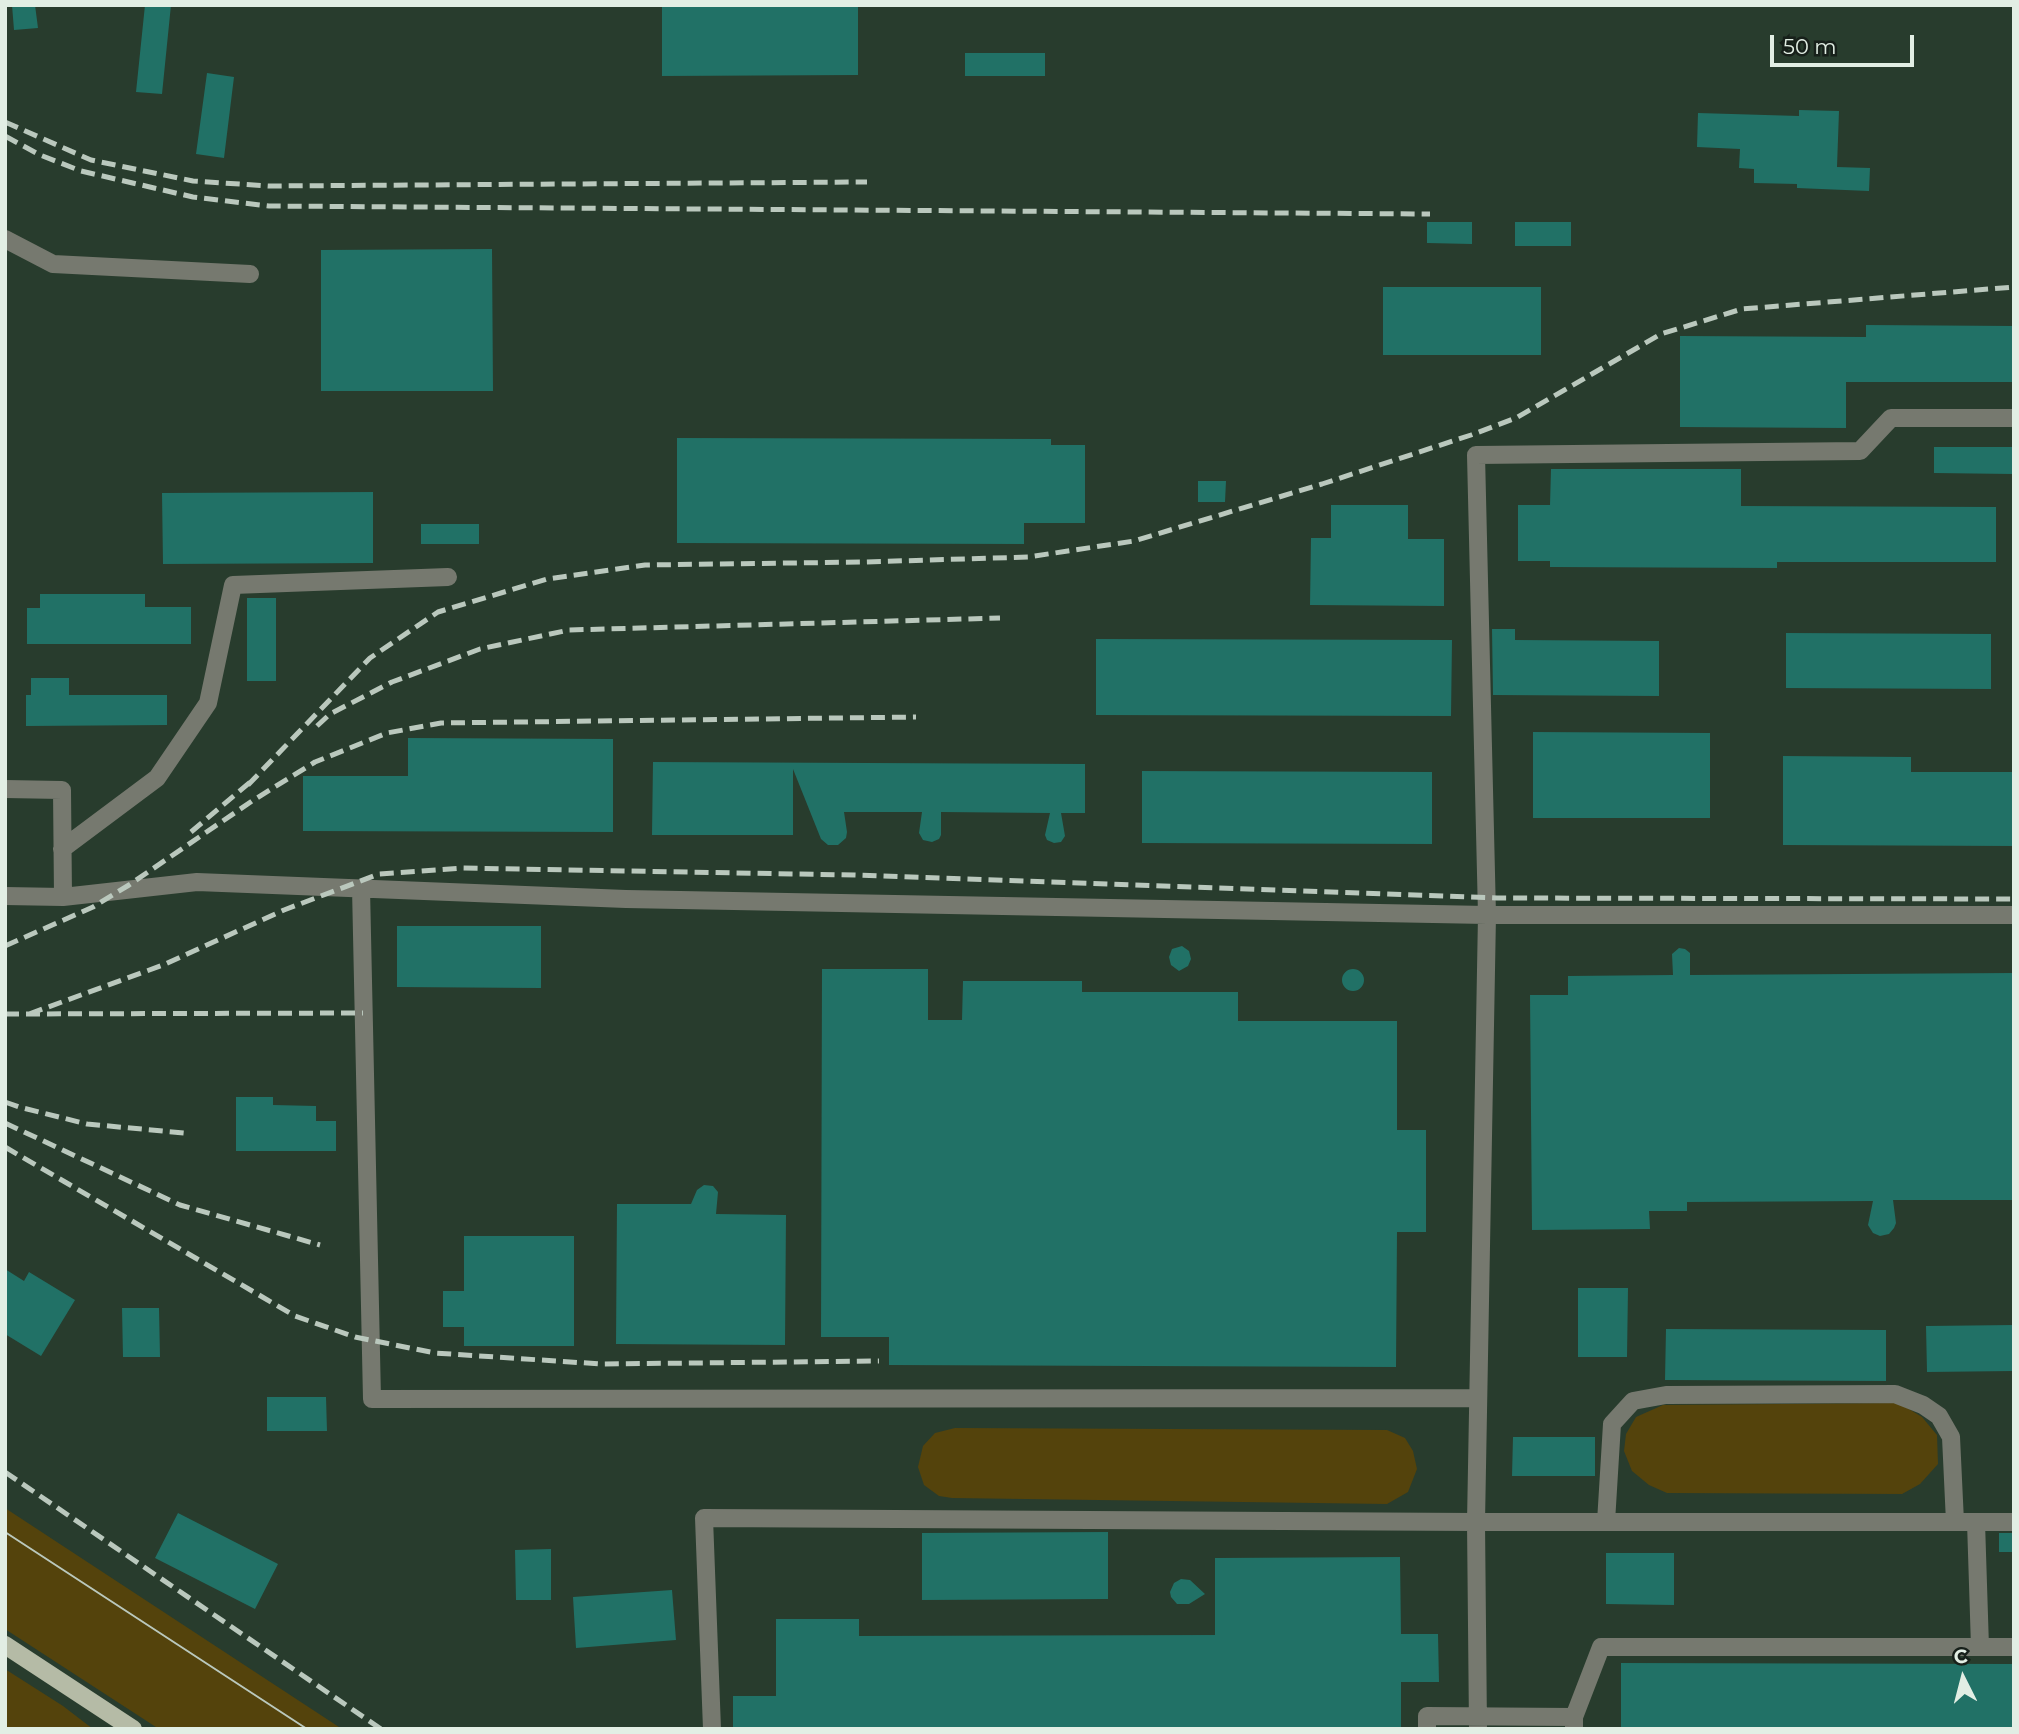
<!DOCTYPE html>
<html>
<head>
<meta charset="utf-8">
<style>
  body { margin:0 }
  #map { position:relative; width:2019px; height:1734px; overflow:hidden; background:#283c2d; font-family:Montserrat,sans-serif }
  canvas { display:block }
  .frame { position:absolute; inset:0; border:7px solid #e2eee4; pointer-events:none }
  .north { position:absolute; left:1928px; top:1643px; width:70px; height:70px; -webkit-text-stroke:5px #17201a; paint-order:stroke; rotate:354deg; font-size:19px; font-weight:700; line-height:28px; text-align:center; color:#e2eee4 }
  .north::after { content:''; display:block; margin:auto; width:24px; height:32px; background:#e2eee4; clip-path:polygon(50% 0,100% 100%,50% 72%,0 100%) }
  .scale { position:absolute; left:1770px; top:35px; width:144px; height:32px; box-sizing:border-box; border:4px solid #e2eee4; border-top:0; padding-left:9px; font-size:21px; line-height:24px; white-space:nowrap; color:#e2eee4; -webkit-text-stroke:5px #17201a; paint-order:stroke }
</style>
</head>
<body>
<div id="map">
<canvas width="2019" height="1734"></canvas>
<div class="frame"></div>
<div class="north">С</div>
<div class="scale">50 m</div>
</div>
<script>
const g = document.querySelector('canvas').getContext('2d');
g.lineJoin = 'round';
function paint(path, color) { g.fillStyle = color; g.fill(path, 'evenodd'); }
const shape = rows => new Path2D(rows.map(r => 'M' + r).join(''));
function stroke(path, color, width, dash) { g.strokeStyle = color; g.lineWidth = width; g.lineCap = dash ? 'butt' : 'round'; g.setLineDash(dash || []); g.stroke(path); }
const green = shape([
  [1899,1403,1922,1417,1937,1435,1938,1464,1920,1484,1902,1494,1667,1493,1649,1485,1632,1471,1624,1451,1626,1434,1636,1417,1663,1405],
  [955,1428,1387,1430,1405,1438,1413,1451,1417,1469,1408,1492,1387,1504,952,1498,939,1496,924,1485,918,1467,923,1446,935,1433],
  [5,1508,342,1729,159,1729,5,1629],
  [5,1669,63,1706,93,1729,5,1729]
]);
const building = shape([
  [12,5,35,5,38,28,14,30],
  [145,5,171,5,162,94,136,92],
  [662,5,858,5,858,75,662,76],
  [965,53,1045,53,1045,76,965,76],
  [207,73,234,77,224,158,196,154],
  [1799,110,1839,111,1837,167,1870,168,1869,191,1797,188,1797,184,1754,183,1754,169,1739,168,1740,149,1697,147,1698,113,1799,116],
  [1427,222,1472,222,1472,244,1427,243],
  [1515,222,1571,222,1571,246,1515,246],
  [492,249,493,391,321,391,321,250],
  [1383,287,1541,287,1541,355,1383,355],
  [1866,325,2014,326,2014,382,1846,382,1846,428,1680,427,1680,336,1866,337],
  [677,438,1051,439,1051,445,1085,445,1085,523,1024,523,1024,544,677,543],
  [1934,447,2013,447,2013,474,1934,473],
  [1551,469,1741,469,1741,506,1996,507,1996,562,1777,562,1777,568,1550,567,1550,561,1518,561,1518,505,1550,505],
  [1198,481,1226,481,1225,502,1198,502],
  [373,492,373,563,163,564,162,493],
  [1331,505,1408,505,1408,539,1444,539,1444,606,1310,605,1311,538,1331,538],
  [421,524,479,524,479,544,421,544],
  [40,594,145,594,145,607,191,607,191,644,27,644,27,608,40,608],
  [247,598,276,598,276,681,247,681],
  [1492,629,1515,629,1515,640,1659,641,1659,696,1493,695],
  [1786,633,1991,634,1991,689,1786,688],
  [1096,639,1452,640,1451,716,1096,715],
  [31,678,69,678,69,695,167,695,167,725,26,726,26,695,31,695],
  [1533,732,1710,733,1710,818,1533,818],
  [408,738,613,739,613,832,303,831,303,776,408,776],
  [1783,756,1911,757,1911,772,2014,772,2014,846,1783,845],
  [653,762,1085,764,1085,813,1061,813,1065,836,1061,842,1054,843,1047,840,1045,835,1050,813,941,812,941,835,939,839,932,842,923,840,919,833,922,812,844,812,847,832,846,838,838,845,828,845,821,839,793,769,793,835,652,835],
  [1142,771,1432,772,1432,844,1142,843],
  [397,926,541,926,541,988,397,987],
  [1182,946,1189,951,1191,959,1188,966,1179,971,1171,965,1169,957,1172,949],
  [1679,948,1685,949,1690,953,1690,975,2014,973,2014,1200,1893,1200,1896,1223,1894,1228,1889,1234,1880,1236,1873,1233,1868,1225,1873,1201,1687,1202,1687,1211,1649,1211,1650,1229,1532,1230,1530,995,1568,995,1568,976,1673,975,1672,954],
  '1342 980a11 11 0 1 1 22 0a11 11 0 1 1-22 0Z',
  [822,969,928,969,928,1020,962,1020,963,981,1082,981,1082,992,1238,992,1238,1021,1397,1021,1397,1130,1426,1130,1426,1232,1397,1232,1396,1367,889,1365,889,1337,821,1337],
  [236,1097,273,1097,273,1105,316,1106,316,1121,336,1121,336,1151,236,1151],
  [704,1185,713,1186,718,1192,716,1214,786,1215,785,1345,616,1344,617,1204,691,1204,697,1190],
  [464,1236,574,1236,574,1346,464,1346,464,1327,443,1327,443,1291,464,1291],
  [5,1269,24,1281,29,1272,75,1300,41,1356,5,1334],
  [1578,1288,1628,1288,1627,1357,1578,1357],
  [122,1308,159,1308,160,1357,123,1357],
  [2014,1325,2014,1371,1927,1372,1926,1326],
  [1666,1329,1886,1330,1886,1381,1665,1380],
  [267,1397,326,1397,327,1431,267,1431],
  [1513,1437,1595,1437,1595,1476,1512,1476],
  [178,1513,278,1564,255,1609,155,1558],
  [1108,1532,1108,1599,922,1600,922,1533],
  [1999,1533,2014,1533,2014,1552,1999,1552],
  [551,1549,551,1600,516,1600,515,1550],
  [1606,1553,1674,1553,1674,1605,1606,1604],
  [1400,1557,1401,1634,1438,1634,1439,1682,1401,1682,1401,1729,733,1729,733,1696,776,1696,776,1619,859,1619,859,1636,1215,1635,1215,1558],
  [1181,1579,1190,1580,1205,1594,1189,1604,1177,1604,1171,1597,1170,1592,1174,1583],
  [672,1590,676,1640,576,1648,573,1597],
  [1621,1663,2014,1664,2014,1729,1621,1729]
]);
const minor = shape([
  [5,239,53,264,250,274],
  [5,789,62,790,63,897],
  [62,849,157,778,208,703,233,585,448,577],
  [361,888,372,1399,1478,1398],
  [5,896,63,897,197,882,626,899,1487,915,1476,455,1860,451,1891,418,2014,418],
  [2014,915,1487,915,1476,1522,2014,1522],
  [1606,1522,1612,1424,1633,1401,1666,1395,1895,1394,1923,1405,1939,1416,1951,1437,1955,1522],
  [1976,1522,1980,1647],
  [712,1729,704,1518,1476,1522,1478,1729],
  [1427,1729,1427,1716,1574,1717],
  [1574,1729,1574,1717,1601,1647,2014,1647]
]);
const major = shape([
  [5,1645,133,1729]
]);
const tram = shape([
  [5,1532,307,1729]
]);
const rail = shape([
  [5,122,91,160,193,181,268,186,867,182],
  [5,136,40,155,81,171,193,197,269,206,1430,214],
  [317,726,330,714,392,682,480,649,569,630,1000,618],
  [248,785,370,658,438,612,547,579,645,565,865,562,1028,557,1134,541,1322,484,1471,435,1516,418,1661,334,1742,309,2014,287],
  [191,832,255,778],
  [5,946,93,907,129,885,252,801,315,762,387,733,441,723,916,717],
  [5,1014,363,1013],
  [29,1014,163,965,284,910,379,874,463,868,855,875,1497,898,2014,899],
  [5,1102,19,1107,87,1124,184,1133],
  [5,1123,180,1205,320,1245],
  [5,1147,295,1316,355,1337,435,1353,601,1364,879,1361],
  [5,1472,381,1729]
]);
paint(green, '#54430c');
paint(building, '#217166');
stroke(minor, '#76796f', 18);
stroke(major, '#b5bba6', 18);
stroke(tram, '#bac8bd', 2);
stroke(rail, '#bac8bd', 5, [14, 7]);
</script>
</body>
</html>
